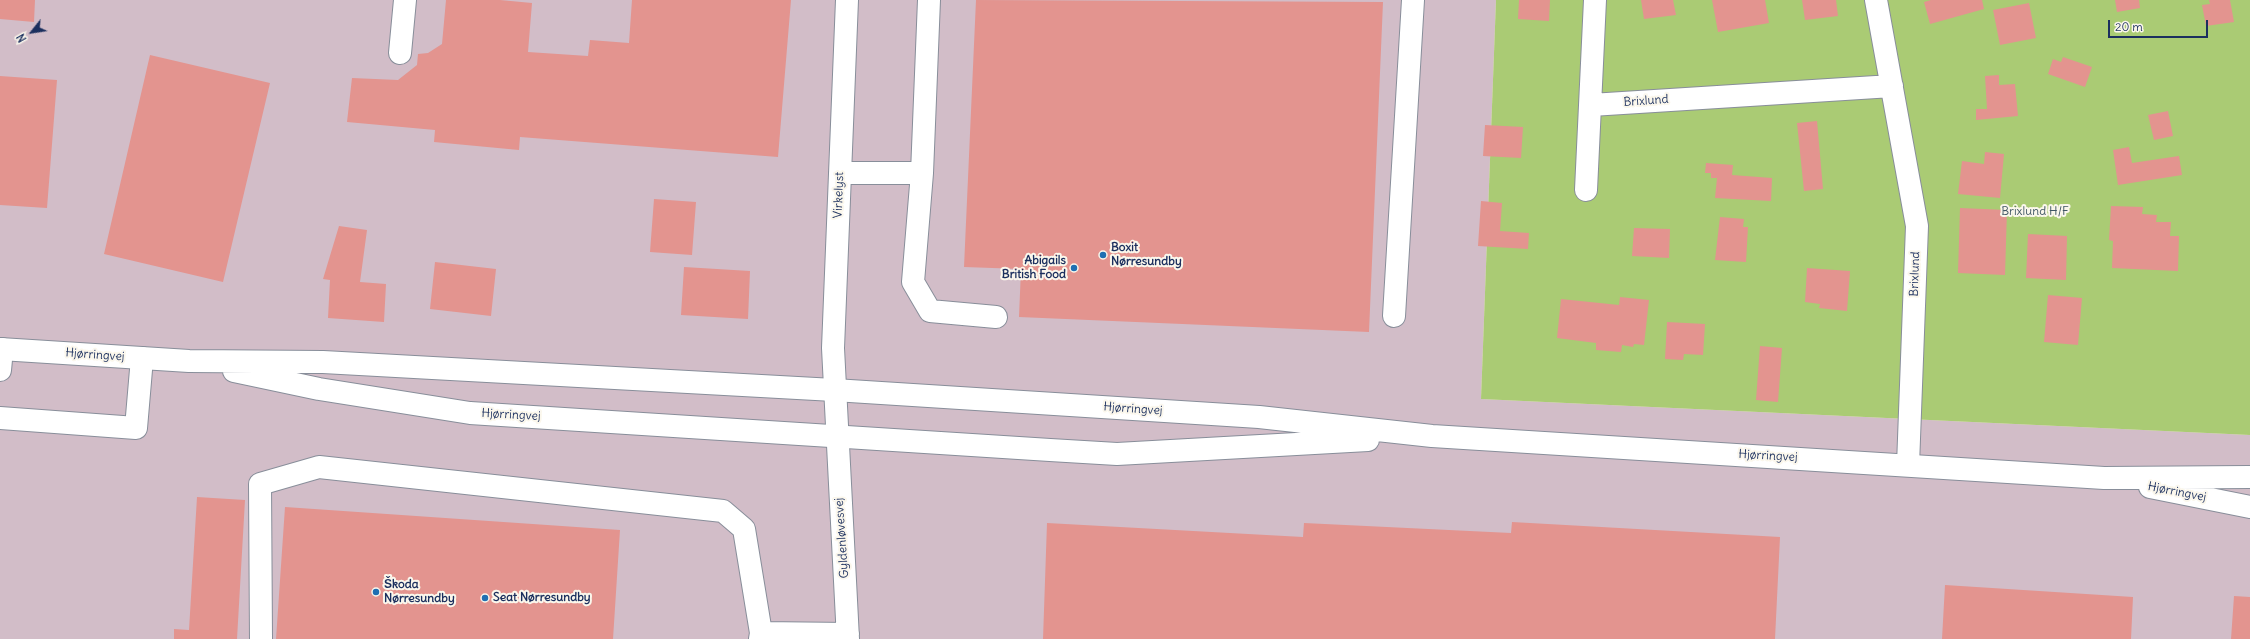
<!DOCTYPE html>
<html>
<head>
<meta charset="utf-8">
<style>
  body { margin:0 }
  #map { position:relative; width:2250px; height:639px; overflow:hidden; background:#f4ecd7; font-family:Delius,sans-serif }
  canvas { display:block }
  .north { position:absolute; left:12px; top:12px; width:40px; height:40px; -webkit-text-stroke:3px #fbf7ec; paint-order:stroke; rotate:240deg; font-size:11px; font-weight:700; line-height:16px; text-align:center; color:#1b2f5e }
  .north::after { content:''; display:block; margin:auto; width:14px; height:18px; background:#1b2f5e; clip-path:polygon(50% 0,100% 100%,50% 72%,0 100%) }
  .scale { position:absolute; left:2108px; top:20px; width:100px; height:18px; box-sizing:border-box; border:2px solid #1b2f5e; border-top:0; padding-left:5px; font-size:12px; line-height:14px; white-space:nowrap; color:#1b2f5e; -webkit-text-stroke:3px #fbf7ec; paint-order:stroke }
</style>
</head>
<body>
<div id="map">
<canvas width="2250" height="639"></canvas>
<div class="north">N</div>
<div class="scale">20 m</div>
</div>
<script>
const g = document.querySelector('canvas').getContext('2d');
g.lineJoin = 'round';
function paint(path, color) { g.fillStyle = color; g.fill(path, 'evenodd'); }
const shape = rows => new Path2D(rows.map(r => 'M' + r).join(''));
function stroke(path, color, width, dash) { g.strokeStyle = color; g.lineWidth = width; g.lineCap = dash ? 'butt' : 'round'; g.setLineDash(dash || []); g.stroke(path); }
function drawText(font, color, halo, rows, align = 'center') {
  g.font = font + ' Delius,sans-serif'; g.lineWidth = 4; g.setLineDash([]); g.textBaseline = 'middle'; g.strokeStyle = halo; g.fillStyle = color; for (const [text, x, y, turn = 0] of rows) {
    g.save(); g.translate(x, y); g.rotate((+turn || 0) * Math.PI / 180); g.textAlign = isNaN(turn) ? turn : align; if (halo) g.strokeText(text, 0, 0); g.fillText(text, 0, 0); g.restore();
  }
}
const industrial = shape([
  [0,0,1496,0,1481,399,2250,435,2250,639,0,639]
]);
const green = shape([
  [1496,0,2250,0,2250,435,1481,399]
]);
const building = shape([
  [0,0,35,0,34,22,0,19],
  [446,0,500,0,532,3,528,52,588,56,590,40,629,43,632,0,791,0,778,157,520,137,519,150,434,142,435,130,347,122,352,78,398,80,417,65,418,54,428,53,442,44],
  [976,0,1383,2,1369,332,1019,317,1021,269,964,267],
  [1519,0,1550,0,1549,21,1518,19],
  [1641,0,1673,0,1676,15,1644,19],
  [1712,0,1765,0,1769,23,1718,32],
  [1802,0,1836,0,1838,16,1805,20],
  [1931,0,1982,0,1984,9,1930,24,1924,2],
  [2115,0,2139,0,2140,8,2117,12],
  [2209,0,2230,0,2234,22,2206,26,2202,5,2210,4],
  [2029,3,2036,38,2000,45,1993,10],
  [150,55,270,83,223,282,104,254],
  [2063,57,2092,67,2085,87,2048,74,2053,59,2061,62],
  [1999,75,1999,85,2015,84,2018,116,1976,120,1976,109,1987,109,1985,76],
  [0,76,57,80,47,208,0,205],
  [2168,111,2173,136,2154,140,2148,115],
  [1817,121,1823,189,1804,191,1797,123],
  [1485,125,1523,127,1521,158,1483,156],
  [2129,147,2132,163,2179,156,2182,175,2118,185,2113,150],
  [1985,152,2004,154,2000,198,1958,194,1962,161,1984,164],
  [1706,163,1733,165,1732,175,1772,178,1771,201,1715,198,1717,178,1711,178,1711,173,1705,173],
  [654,199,696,202,692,255,650,252],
  [1481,201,1502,203,1500,231,1529,233,1528,249,1478,246],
  [2111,206,2143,207,2142,214,2157,215,2156,222,2171,222,2170,236,2179,236,2178,271,2112,268,2113,241,2109,240],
  [1960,208,2007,210,2005,275,1958,273],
  [1720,217,1744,219,1743,227,1748,227,1746,262,1715,260],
  [339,226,367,230,360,282,386,284,384,322,328,318,330,280,323,279],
  [1634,228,1670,229,1669,258,1632,256],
  [2028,234,2067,236,2066,280,2026,278],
  [435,262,496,269,491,316,430,309],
  [684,267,750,271,748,319,681,315],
  [1807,268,1850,271,1847,311,1819,308,1820,304,1805,302],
  [2048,295,2082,298,2078,345,2044,342],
  [1620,297,1649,300,1644,345,1634,344,1633,347,1622,345,1621,352,1596,350,1596,343,1557,338,1561,299,1619,305],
  [1667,322,1705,324,1703,355,1684,354,1683,360,1665,359],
  [1760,346,1782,348,1778,402,1756,400],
  [197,497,245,500,237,639,174,639,174,629,189,630],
  [285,507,620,530,613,639,276,639],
  [1512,522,1780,537,1775,639,1043,639,1047,523,1303,537,1304,523,1511,533],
  [1945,585,2133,597,2131,639,1942,639],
  [2234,596,2250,597,2250,639,2231,639]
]);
const minor = shape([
  [847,0,833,348,848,639],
  [929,0,922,173,913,282,930,311,996,317],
  [1876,0,1917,226,1908,465],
  [400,53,405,0],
  [1591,105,1892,86],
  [840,173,922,173],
  [1586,190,1595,0],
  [1394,316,1413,0],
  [0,370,2,349],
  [0,418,136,428,142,358],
  [761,633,848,634],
  [261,639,260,484,319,467,723,511,744,529,761,633,760,639]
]);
const major = shape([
  [0,349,189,361,323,362,834,390,1259,417,1432,436,2104,478,2250,477],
  [234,371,319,389,470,413,1050,450,1117,454,1368,440],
  [2150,487,2250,507]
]);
const markers = [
  [1103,255,4,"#1f6fb2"],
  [1074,268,4,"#1f6fb2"],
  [376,592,4,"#1f6fb2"],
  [485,598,4,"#1f6fb2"]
];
const streetNames = [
  ["Brixlund",1646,101,-4],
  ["Virkelyst",839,195,-88],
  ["Brixlund",1915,274,-88],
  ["Hjørringvej",95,355,4],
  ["Hjørringvej",1133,409,4],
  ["Hjørringvej",511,415,3],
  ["Hjørringvej",1768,456,3],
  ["Hjørringvej",2177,492,11],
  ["Gyldenløvesvej",842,538,-94]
];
const parkNames = [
  ["Brixlund H/F",2035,212]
];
const poiNames = [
  ["Boxit",1111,248],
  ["Nørresundby",1111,262],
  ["Abigails",1066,261,"right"],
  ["British Food",1066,275,"right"],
  ["Škoda",384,585],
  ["Nørresundby",384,599],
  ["Seat Nørresundby",493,598]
];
paint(industrial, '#d2bdc8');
paint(green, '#aacb74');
paint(building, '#e3948f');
stroke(minor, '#888e9a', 24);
stroke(major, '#888e9a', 24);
stroke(minor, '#fff', 22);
stroke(major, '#fff', 22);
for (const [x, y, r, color] of markers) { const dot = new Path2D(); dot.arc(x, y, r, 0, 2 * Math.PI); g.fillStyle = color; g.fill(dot); stroke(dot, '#fbf7ec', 1.5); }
drawText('12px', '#1b2f5e', '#fbf7ec', streetNames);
drawText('12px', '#3f5664', '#fbf7ec', parkNames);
drawText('bold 12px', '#1b2f5e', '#fbf7ec', poiNames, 'left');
</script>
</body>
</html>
